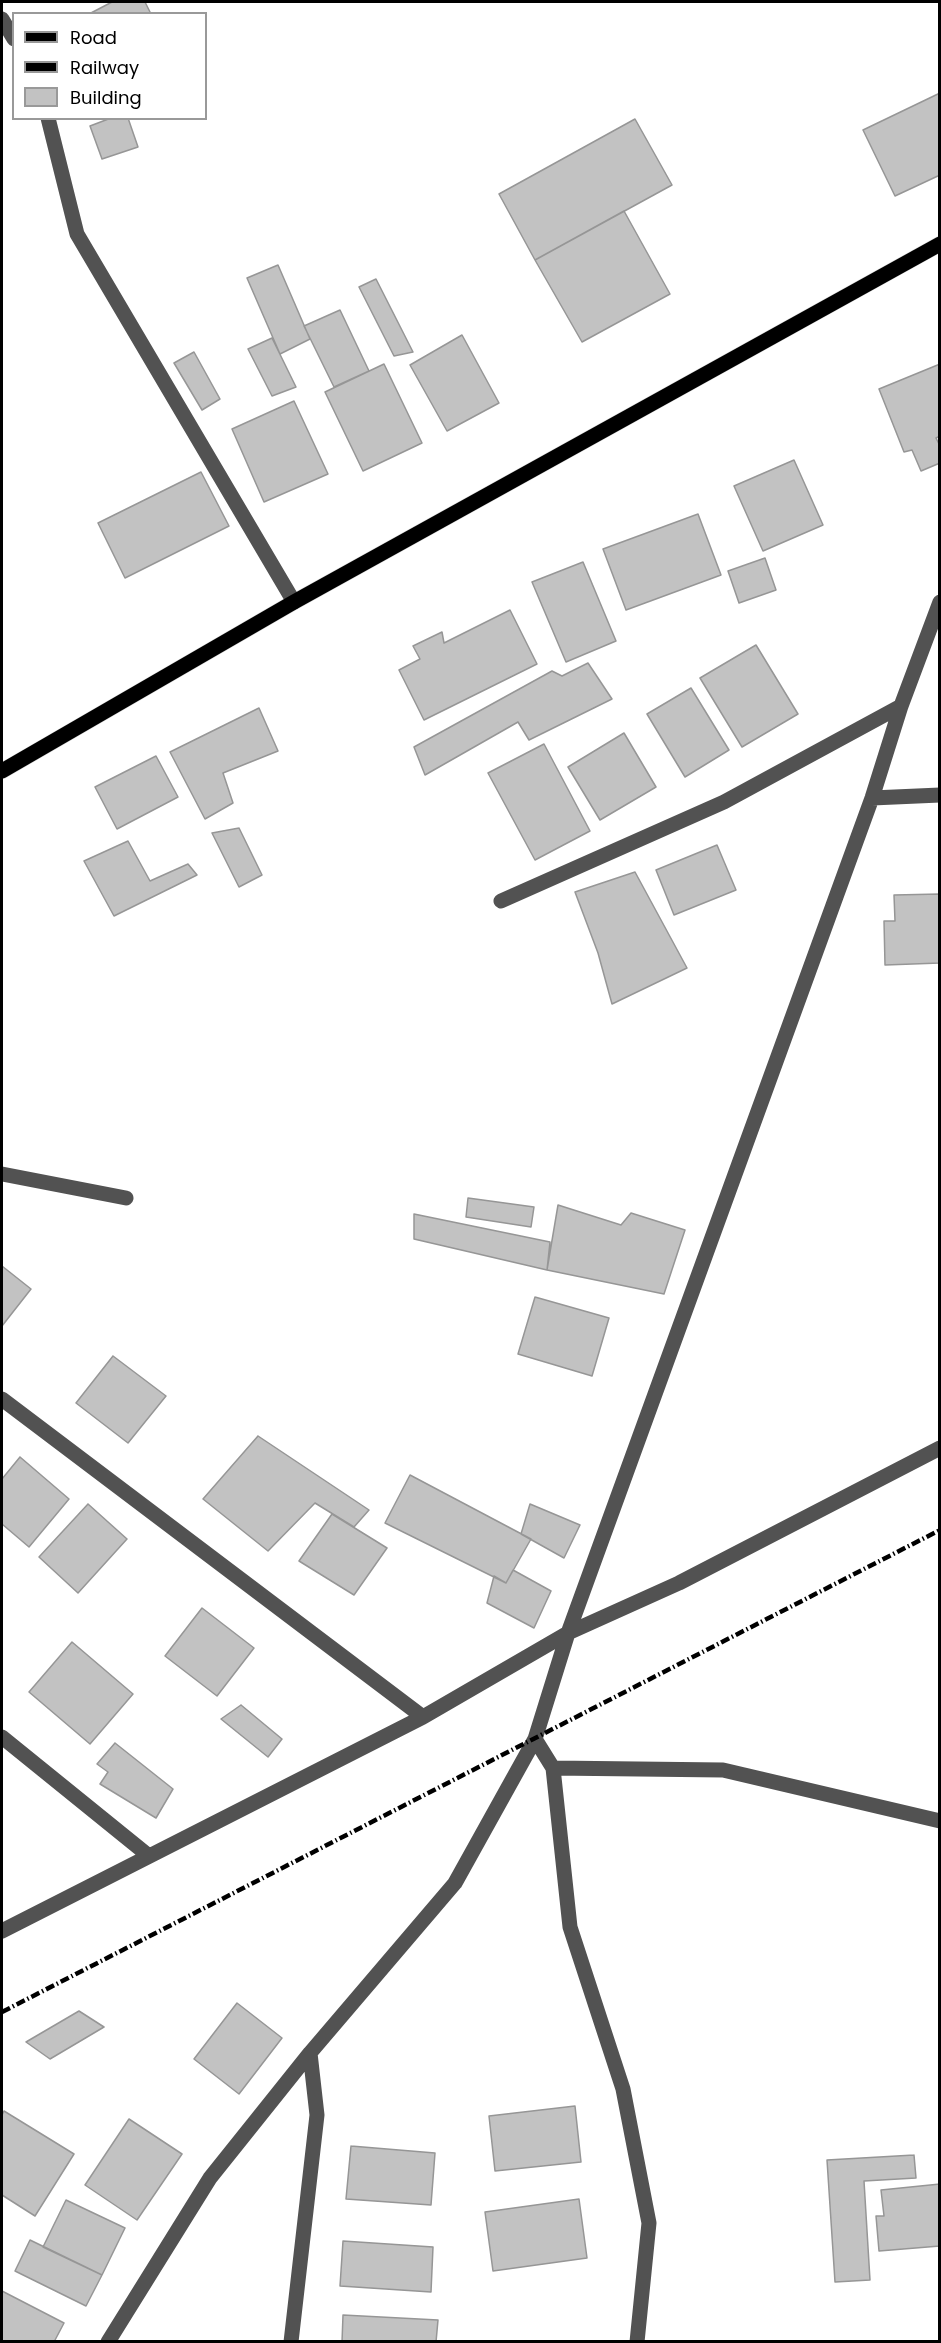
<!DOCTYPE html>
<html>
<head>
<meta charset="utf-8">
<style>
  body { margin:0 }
  #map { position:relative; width:941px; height:2343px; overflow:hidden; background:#fff; font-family:Poppins,sans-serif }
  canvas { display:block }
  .frame { position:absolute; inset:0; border:3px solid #000; pointer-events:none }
  .legend { position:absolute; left:12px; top:12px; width:195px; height:108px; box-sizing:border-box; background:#fff; border:2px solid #999; margin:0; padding:8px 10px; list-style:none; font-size:18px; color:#000 }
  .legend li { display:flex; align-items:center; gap:12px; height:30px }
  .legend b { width:30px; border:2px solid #999 }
</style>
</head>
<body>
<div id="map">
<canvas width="941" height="2343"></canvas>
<div class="frame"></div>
<ul class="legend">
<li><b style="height:8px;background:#000"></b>Road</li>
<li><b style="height:8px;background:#000"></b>Railway</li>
<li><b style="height:16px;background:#c2c2c2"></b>Building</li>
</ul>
</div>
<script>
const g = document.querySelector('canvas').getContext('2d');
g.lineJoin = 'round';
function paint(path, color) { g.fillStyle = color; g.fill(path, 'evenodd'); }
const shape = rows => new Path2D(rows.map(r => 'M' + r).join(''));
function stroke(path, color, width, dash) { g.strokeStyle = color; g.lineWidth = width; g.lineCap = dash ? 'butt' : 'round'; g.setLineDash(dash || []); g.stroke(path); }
const building = shape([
  [112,2,145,2,151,14,89,14,112,2],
  [940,93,940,175,895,196,863,130,940,93],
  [111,118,128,118,138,147,102,159,90,126,111,118],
  [635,119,672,185,535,260,499,194,635,119],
  [624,211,670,294,582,342,535,260,624,211],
  [278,265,310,339,280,354,247,278,278,265],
  [376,279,413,352,394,356,359,287,376,279],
  [340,310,369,371,334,387,304,326,340,310],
  [462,335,499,403,447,431,410,365,462,335],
  [272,338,296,387,272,396,248,349,272,338],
  [194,352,220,399,202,410,174,363,194,352],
  [384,364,422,443,363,471,325,392,384,364],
  [940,364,940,436,936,438,940,446,940,463,921,471,912,450,904,452,879,389,940,364],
  [294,401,328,474,264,502,232,429,294,401],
  [794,460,823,525,763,551,734,486,794,460],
  [201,472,229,526,125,578,98,523,201,472],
  [698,514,721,575,626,610,603,549,698,514],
  [765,558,776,590,739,603,728,571,765,558],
  [583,562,616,641,566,662,532,582,583,562],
  [510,610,537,664,424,720,399,670,420,659,413,646,442,632,444,643,510,610],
  [756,645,798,714,742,747,700,678,756,645],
  [588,663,612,699,529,740,518,722,425,775,414,747,552,671,562,676,588,663],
  [691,688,729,750,685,777,647,714,691,688],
  [259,708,278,751,223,773,233,803,205,819,170,752,259,708],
  [624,733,656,787,600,820,568,767,624,733],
  [544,744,590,831,535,860,488,773,544,744],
  [156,756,178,797,117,829,95,787,156,756],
  [239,828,262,875,239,887,212,833,239,828],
  [128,841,150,881,188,864,197,875,114,916,84,861,128,841],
  [717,845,736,890,674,915,656,870,717,845],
  [635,872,687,968,612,1004,598,953,575,892,635,872],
  [940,894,940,963,885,965,884,921,895,921,894,895,940,894],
  [468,1198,534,1207,531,1227,466,1217,468,1198],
  [558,1205,621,1225,631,1213,685,1230,664,1294,547,1270,558,1205],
  [414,1214,550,1242,547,1270,414,1239,414,1214],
  [2,1266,31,1289,2,1326,2,1266],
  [535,1297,609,1318,592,1376,518,1354,535,1297],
  [113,1356,166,1396,128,1443,76,1403,113,1356],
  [258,1436,369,1510,354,1527,315,1503,268,1551,203,1499,258,1436],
  [20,1457,69,1499,29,1547,2,1524,2,1479,20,1457],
  [410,1475,531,1539,506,1583,385,1523,410,1475],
  [88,1504,127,1539,78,1593,39,1557,88,1504],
  [530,1504,580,1525,564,1558,521,1534,530,1504],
  [332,1514,387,1548,354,1595,299,1561,332,1514],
  [513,1570,551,1591,534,1628,487,1603,494,1576,506,1583,513,1570],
  [202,1608,254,1648,217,1696,165,1656,202,1608],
  [72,1642,133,1694,90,1744,29,1692,72,1642],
  [241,1705,282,1739,268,1757,221,1719,241,1705],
  [115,1743,173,1789,156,1818,100,1784,108,1772,97,1764,115,1743],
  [237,2003,282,2038,239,2094,194,2059,237,2003],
  [79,2011,104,2027,50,2059,26,2042,79,2011],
  [575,2106,581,2162,495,2171,489,2116,575,2106],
  [4,2111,74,2154,35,2216,2,2195,2,2115,4,2111],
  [129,2119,182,2154,137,2220,85,2185,129,2119],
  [351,2146,435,2153,431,2205,346,2199,351,2146],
  [914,2155,916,2178,864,2181,870,2280,835,2282,827,2160,914,2155],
  [940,2184,940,2246,879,2251,876,2216,884,2216,881,2190,940,2184],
  [579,2199,587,2258,493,2271,485,2212,579,2199],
  [66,2200,125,2228,102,2275,43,2247,66,2200],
  [30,2240,102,2275,86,2306,15,2271,30,2240],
  [343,2241,433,2247,431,2292,340,2286,343,2241],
  [2,2291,64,2323,54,2342,2,2342,2,2291],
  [343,2315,438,2320,436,2342,342,2342,343,2315]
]);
const minor = shape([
  [2,19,14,39],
  [48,118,77,234,294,602],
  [872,798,940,795],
  [501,901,724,802,901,706],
  [2,1174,126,1198],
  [2,1399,423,1717,568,1633,679,1583,940,1448],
  [2,1737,149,1856],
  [535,1739,553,1768,570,1927,623,2089,649,2223,637,2342],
  [553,1768,723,1770,940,1821],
  [2,1931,423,1717],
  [108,2342,210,2178,310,2053,455,1883,535,1739,568,1633,872,798,901,706,940,602],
  [291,2342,317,2115,310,2053]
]);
const major = shape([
  [2,771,294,602,940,244]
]);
const rail = shape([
  [2,2012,940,1530]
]);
paint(building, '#c2c2c2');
stroke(building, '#969696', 1.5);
stroke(major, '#dbdbdb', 16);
stroke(minor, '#525252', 15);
stroke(major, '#000', 15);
stroke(rail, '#000', 4.5, [9, 3, 1.5, 3]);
</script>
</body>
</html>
